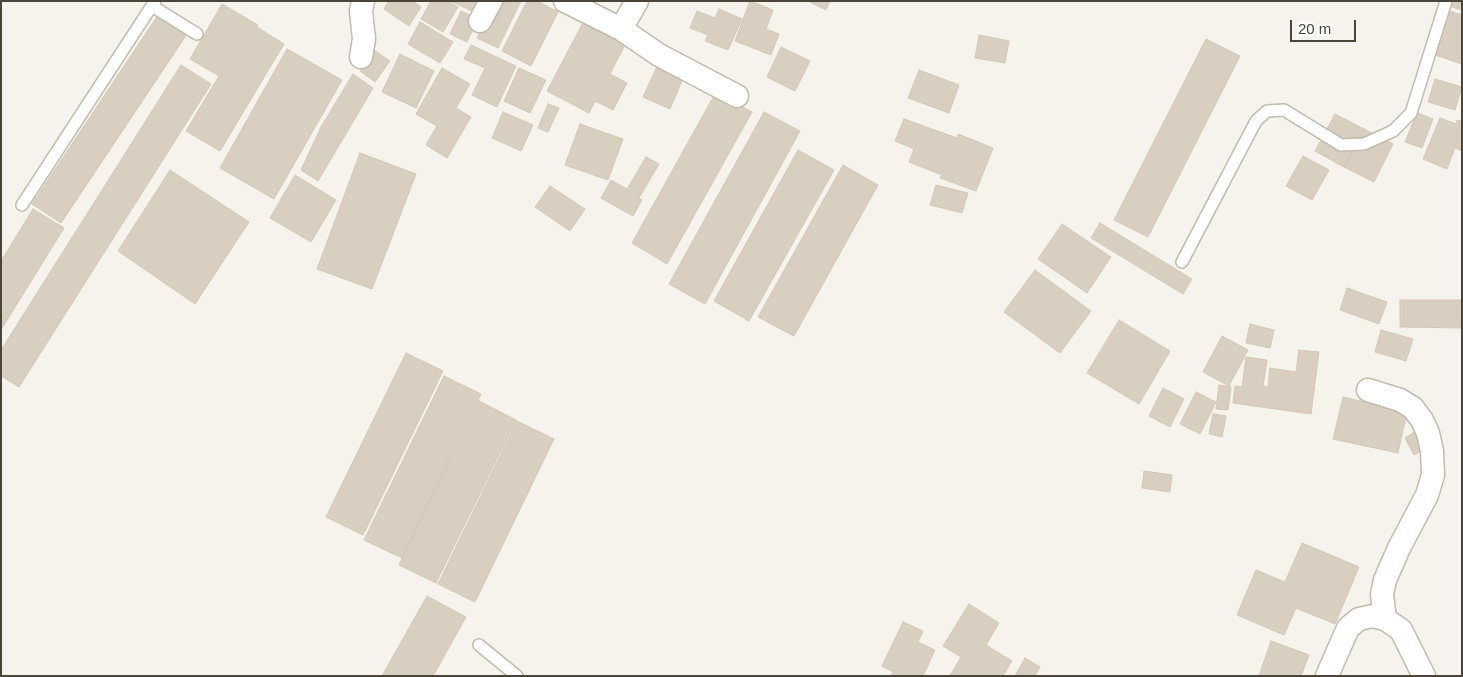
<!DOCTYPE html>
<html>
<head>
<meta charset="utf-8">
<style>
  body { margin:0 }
  #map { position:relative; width:1463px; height:677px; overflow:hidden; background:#f6f3ec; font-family:Helvetica,sans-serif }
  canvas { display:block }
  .frame { position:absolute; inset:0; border:2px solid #4b4439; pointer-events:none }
  .scale { position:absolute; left:1290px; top:20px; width:66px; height:22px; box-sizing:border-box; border:2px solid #4b4439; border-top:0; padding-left:6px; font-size:15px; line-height:18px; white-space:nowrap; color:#4b4439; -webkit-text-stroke:4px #fff; paint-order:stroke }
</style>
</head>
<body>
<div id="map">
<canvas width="1463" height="677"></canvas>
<div class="frame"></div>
<div class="scale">20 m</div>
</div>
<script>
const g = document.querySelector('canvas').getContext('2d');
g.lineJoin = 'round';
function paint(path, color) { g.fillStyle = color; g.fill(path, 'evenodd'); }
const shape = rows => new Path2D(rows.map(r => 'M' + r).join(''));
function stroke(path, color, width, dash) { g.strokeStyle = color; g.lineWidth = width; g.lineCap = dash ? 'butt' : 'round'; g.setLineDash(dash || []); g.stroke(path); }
const building = shape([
  [389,1,413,1,421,7,409,26,384,9,389,1],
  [431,1,448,1,458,7,443,32,421,19,431,1],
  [451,1,482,1,476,13,451,1],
  [495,1,521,1,498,48,477,38,495,1],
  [527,1,537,1,558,12,531,66,502,51,527,1],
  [750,1,773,10,766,29,779,34,771,55,735,41,750,1],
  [808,1,830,1,826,10,808,1],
  [1450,1,1462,1,1462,10,1449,6,1450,1],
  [222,4,258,25,257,27,284,44,220,151,186,131,219,76,190,59,222,4],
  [719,9,742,19,728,50,705,41,708,35,690,28,697,11,715,18,719,9],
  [1447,10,1462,15,1462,64,1432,54,1447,10],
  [461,11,478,19,467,42,450,34,461,11],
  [158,15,187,34,61,223,32,204,158,15],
  [586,17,628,39,610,74,627,83,613,110,595,101,589,113,547,91,586,17],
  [420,22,453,42,440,63,408,44,420,22],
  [979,35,1009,41,1005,63,975,58,979,35],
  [1206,39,1240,56,1148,237,1114,220,1206,39],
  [471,45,516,66,497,107,472,95,485,68,464,59,471,45],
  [781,47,810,61,795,91,767,77,781,47],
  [287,49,342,80,274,199,220,168,287,49],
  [374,50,390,61,375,82,360,71,374,50],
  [400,54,434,71,416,108,382,92,400,54],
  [659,62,685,74,670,109,643,97,659,62],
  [181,65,211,84,19,387,1,376,1,350,181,65],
  [442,68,470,84,456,108,471,117,447,158,426,145,437,126,416,114,442,68],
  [519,68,546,80,530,113,504,101,519,68],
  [919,70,959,85,949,113,908,98,919,70],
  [353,74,373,88,318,181,301,170,321,127,353,74],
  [1435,79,1462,87,1455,110,1428,102,1435,79],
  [716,92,752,112,667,264,632,243,716,92],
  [548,104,559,108,548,132,538,128,548,104],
  [503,112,533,125,521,151,492,138,503,112],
  [764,112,800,131,705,304,669,284,764,112],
  [1417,113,1433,119,1422,148,1405,142,1417,113],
  [1335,114,1364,129,1344,167,1315,151,1335,114],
  [1440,118,1456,124,1457,120,1462,121,1462,151,1455,148,1447,169,1423,159,1440,118],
  [904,119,957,138,958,134,993,148,976,191,940,178,942,175,909,162,914,149,895,141,904,119],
  [580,124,623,139,608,180,565,165,580,124],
  [1364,129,1393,144,1374,182,1344,167,1364,129],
  [798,150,834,170,749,321,714,301,798,150],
  [360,153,416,174,372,289,317,269,360,153],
  [1303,156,1329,170,1312,200,1286,186,1303,156],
  [646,157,659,164,639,198,642,200,633,216,601,198,611,180,627,189,646,157],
  [843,165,878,185,794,336,758,317,843,165],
  [170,170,249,222,195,304,118,251,170,170],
  [295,175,336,200,311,242,270,218,295,175],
  [936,185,968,193,962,213,930,205,936,185],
  [550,186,585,209,570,231,535,207,550,186],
  [33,209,64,228,1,330,1,261,33,209],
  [1100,223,1192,279,1183,294,1091,238,1100,223],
  [1062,224,1111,257,1087,293,1038,259,1062,224],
  [1035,270,1091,311,1060,353,1004,312,1035,270],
  [1347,288,1387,302,1379,324,1340,310,1347,288],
  [1400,300,1462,300,1462,328,1400,327,1400,300],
  [1119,320,1170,351,1139,404,1087,373,1119,320],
  [1250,324,1274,330,1270,348,1246,343,1250,324],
  [1381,330,1413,339,1406,361,1375,352,1381,330],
  [1222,336,1248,350,1229,386,1203,372,1222,336],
  [1299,350,1319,352,1311,414,1233,403,1235,386,1242,387,1246,357,1267,360,1263,386,1268,387,1270,368,1296,372,1299,350],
  [406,353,443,371,363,535,326,517,406,353],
  [444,376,481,394,402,558,364,540,444,376],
  [1219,385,1231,387,1228,410,1216,409,1219,385],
  [1163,388,1184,399,1170,427,1149,416,1163,388],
  [1196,392,1216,402,1200,434,1180,424,1196,392],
  [1343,397,1407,412,1398,453,1333,439,1343,397],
  [479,401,516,420,436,583,399,565,479,401],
  [1213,414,1226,416,1222,437,1209,434,1213,414],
  [517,421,554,439,475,602,438,584,517,421],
  [1416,431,1426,448,1414,455,1405,438,1416,431],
  [1144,471,1172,475,1170,492,1142,488,1144,471],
  [1302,543,1359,567,1335,624,1296,608,1284,635,1237,615,1256,570,1285,582,1302,543],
  [427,596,466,617,433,676,382,676,427,596],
  [969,604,999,623,986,645,1012,661,1003,676,950,676,961,657,943,646,969,604],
  [903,622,923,631,918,642,935,650,923,676,891,676,893,672,882,666,903,622],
  [1271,641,1309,655,1301,676,1259,676,1271,641],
  [1025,658,1040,667,1035,676,1015,676,1025,658]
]);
const service = shape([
  [152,6,197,34],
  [22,205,155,1],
  [1182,262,1256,121,1267,111,1284,110,1341,145,1364,144,1393,131,1411,113,1446,1],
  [479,645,517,676]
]);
const minor = shape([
  [565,1,621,29,637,1],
  [480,21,491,1],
  [621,29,659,55,737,96],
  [361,57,364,39,361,11,363,1],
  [1368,390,1400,400,1413,408,1422,420,1428,433,1432,451,1433,475,1427,495,1399,548,1385,580,1382,594,1385,619],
  [1327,676,1348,628,1359,619,1373,616,1385,619,1401,630,1424,676]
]);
paint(building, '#d8cfc1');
stroke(building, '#d3c7b4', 1);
stroke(service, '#c2bbae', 14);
stroke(minor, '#c2bbae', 25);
stroke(service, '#fff', 11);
stroke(minor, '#fff', 22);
</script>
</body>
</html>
